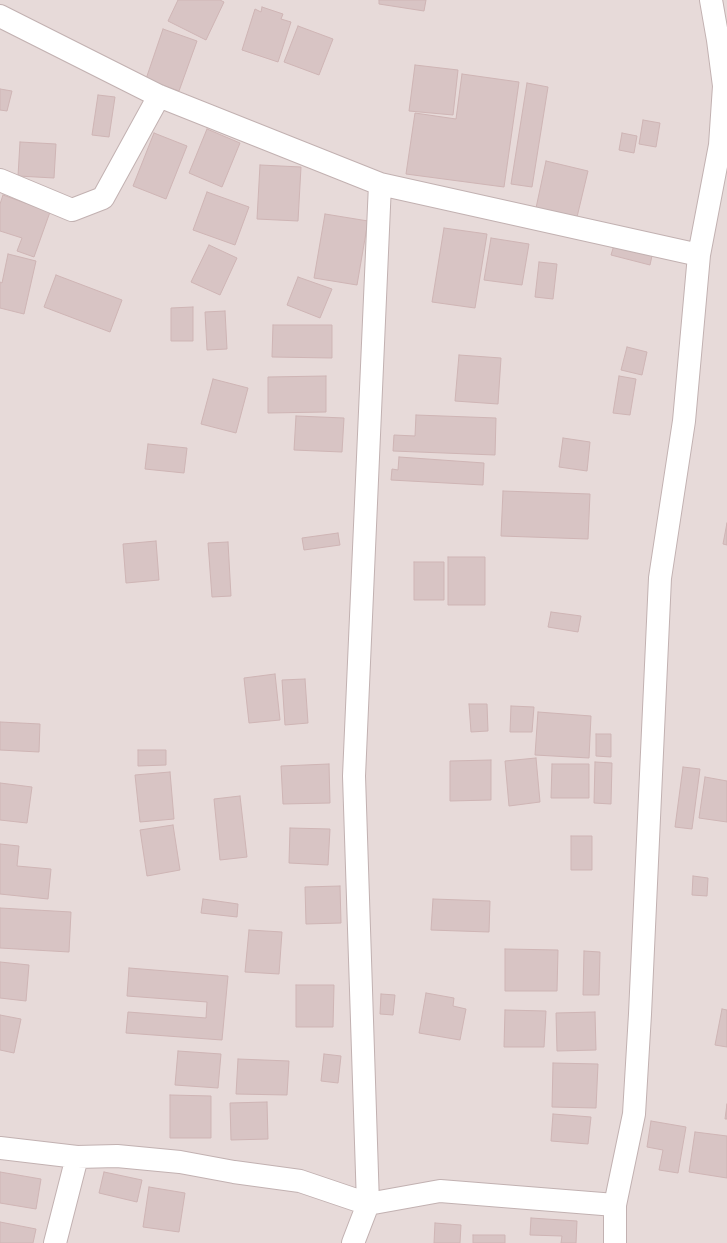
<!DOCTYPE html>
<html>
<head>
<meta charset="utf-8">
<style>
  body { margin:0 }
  canvas { display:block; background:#f4ebeb }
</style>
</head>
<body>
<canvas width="727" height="1243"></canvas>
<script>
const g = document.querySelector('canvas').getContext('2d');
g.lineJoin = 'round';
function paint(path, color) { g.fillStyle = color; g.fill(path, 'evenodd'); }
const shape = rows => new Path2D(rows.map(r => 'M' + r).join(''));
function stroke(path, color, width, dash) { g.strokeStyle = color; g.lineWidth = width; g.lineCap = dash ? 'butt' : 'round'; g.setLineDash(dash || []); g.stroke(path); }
const residential = shape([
  [0,0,727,0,727,1243,0,1243]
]);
const building = shape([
  [178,0,220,0,224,2,206,40,168,21,178,0],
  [379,0,426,0,424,11,379,4,379,0],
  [262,7,283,14,281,19,291,22,278,62,242,50,255,9,261,12,262,7],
  [298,26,333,39,319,75,284,62,298,26],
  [163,29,197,41,179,91,146,79,163,29],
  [415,65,458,70,453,115,409,111,415,65],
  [462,74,519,82,504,187,406,174,415,113,456,119,462,74],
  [527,83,548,87,532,187,511,184,527,83],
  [0,89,12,91,7,111,0,110,0,89],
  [98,95,115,97,109,137,92,135,98,95],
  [643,120,660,123,656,147,639,144,643,120],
  [207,129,240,143,222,187,189,173,207,129],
  [154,133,187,146,166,199,133,186,154,133],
  [622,133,637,136,634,153,619,150,622,133],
  [20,142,56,144,54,178,18,176,20,142],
  [546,161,588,171,577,217,536,208,546,161],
  [260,165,301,167,298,221,257,219,260,165],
  [207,192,249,207,235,245,193,230,207,192],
  [3,195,50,212,34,257,17,251,22,238,0,231,0,204,3,195],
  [325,214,368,221,357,285,314,278,325,214],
  [444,228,487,234,475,308,432,302,444,228],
  [491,238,529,244,522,285,484,280,491,238],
  [615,242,653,251,650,265,611,255,615,242],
  [209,245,237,258,220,295,191,282,209,245],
  [8,254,36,261,24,314,0,308,0,282,2,283,8,254],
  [539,262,557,264,553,299,535,297,539,262],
  [56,275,122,300,110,332,44,307,56,275],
  [298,277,332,289,320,318,287,305,298,277],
  [193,307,193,341,171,341,171,308,193,307],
  [225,311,227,349,207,350,205,312,225,311],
  [273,325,332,325,332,358,272,357,273,325],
  [627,347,647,352,642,375,621,370,627,347],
  [459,355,501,358,498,404,455,401,459,355],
  [326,376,326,412,268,413,268,377,326,376],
  [619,376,636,379,630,415,613,413,619,376],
  [213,379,248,388,236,433,201,424,213,379],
  [416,415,496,418,495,455,393,451,394,435,415,436,416,415],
  [296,416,344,418,342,452,294,450,296,416],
  [563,438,590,442,587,471,559,467,563,438],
  [148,444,187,448,184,473,145,469,148,444],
  [399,457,484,463,483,485,391,480,392,469,398,470,399,457],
  [503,491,590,494,588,539,501,536,503,491],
  [727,523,727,545,723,544,727,523],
  [338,533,340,545,304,550,302,538,338,533],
  [156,541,159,580,126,583,123,544,156,541],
  [228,542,231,596,212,597,208,543,228,542],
  [448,557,485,557,485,605,448,605,448,557],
  [414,562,444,562,444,600,414,600,414,562],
  [551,612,581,616,578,632,548,627,551,612],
  [275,674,280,720,249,723,244,678,275,674],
  [305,679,308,723,285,725,282,680,305,679],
  [469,704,487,704,488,731,471,732,469,704],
  [511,706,534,707,532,732,510,732,511,706],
  [538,712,591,716,589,758,535,755,538,712],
  [0,722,40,724,39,752,0,750,0,722],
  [596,734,611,734,611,757,596,756,596,734],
  [138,750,166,750,166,765,138,766,138,750],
  [536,758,540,802,509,806,505,761,536,758],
  [491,760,491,800,450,801,450,761,491,760],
  [595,762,612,763,611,804,594,803,595,762],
  [329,764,330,803,283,804,281,766,329,764],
  [552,764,589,764,589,798,551,798,552,764],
  [683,767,700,769,692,829,675,827,683,767],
  [170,772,174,819,140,822,135,775,170,772],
  [705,777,727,781,727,822,699,818,705,777],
  [0,783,32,787,27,823,0,820,0,783],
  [240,796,247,857,220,860,214,799,240,796],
  [173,825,180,870,147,876,140,830,173,825],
  [290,828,330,829,328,865,289,863,290,828],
  [571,836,592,836,592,870,571,870,571,836],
  [0,844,19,846,17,866,51,869,48,899,0,894,0,844],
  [693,876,708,878,707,896,692,895,693,876],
  [340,886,341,923,306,924,305,887,340,886],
  [203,899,238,904,237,917,201,913,203,899],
  [433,899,490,901,489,932,431,930,433,899],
  [0,908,71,912,69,952,0,948,0,908],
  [249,930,282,932,279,974,245,972,249,930],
  [505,949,558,950,557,991,505,991,505,949],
  [584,951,600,952,599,995,583,995,584,951],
  [0,962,29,965,26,1001,0,998,0,962],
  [129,968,228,976,222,1040,126,1033,128,1012,206,1018,207,1002,127,996,129,968],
  [296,985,334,985,333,1027,296,1027,296,985],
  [426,993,454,998,453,1006,466,1009,460,1040,419,1033,426,993],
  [381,994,395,995,393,1015,380,1014,381,994],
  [722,1009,727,1010,727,1047,715,1045,722,1009],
  [505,1010,546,1011,544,1047,504,1047,505,1010],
  [595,1012,596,1050,557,1051,556,1013,595,1012],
  [0,1015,21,1019,14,1053,0,1050,0,1015],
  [178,1051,221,1054,218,1088,175,1085,178,1051],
  [324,1054,341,1056,338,1083,321,1081,324,1054],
  [238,1059,289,1061,287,1095,236,1094,238,1059],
  [553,1063,598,1064,596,1108,552,1107,553,1063],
  [170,1095,211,1096,211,1138,170,1138,170,1095],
  [267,1102,268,1139,231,1140,230,1103,267,1102],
  [727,1104,727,1119,725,1119,727,1104],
  [553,1114,591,1117,588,1144,551,1141,553,1114],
  [651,1121,686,1127,678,1173,659,1170,663,1150,647,1147,651,1121],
  [695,1132,727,1136,727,1178,689,1172,695,1132],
  [0,1172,41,1179,36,1209,0,1203,0,1172],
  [104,1172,142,1180,137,1202,99,1193,104,1172],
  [149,1187,185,1193,179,1232,143,1227,149,1187],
  [531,1218,577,1221,576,1243,561,1243,562,1236,530,1235,531,1218],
  [0,1222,36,1229,33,1243,0,1243,0,1222],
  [435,1223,461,1225,460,1243,434,1243,435,1223],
  [473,1235,505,1235,505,1243,473,1243,473,1235]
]);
const minor = shape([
  [0,16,159,96,380,184,699,255],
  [0,180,72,210,103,198,159,96],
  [0,1148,77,1157,117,1156,180,1162,234,1172,300,1181,368,1204,440,1191,615,1205],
  [55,1243,77,1157],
  [353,1243,368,1204,354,776,380,184],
  [615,1243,615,1205,634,1114,640,1014,660,578,684,421,699,255,720,145,724,86,718,40,711,0]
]);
paint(residential, '#e7dad9');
paint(building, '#d8c4c4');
stroke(building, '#cfb5b5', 1);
stroke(minor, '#c2b1b1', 24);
stroke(minor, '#fff', 22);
</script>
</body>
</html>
